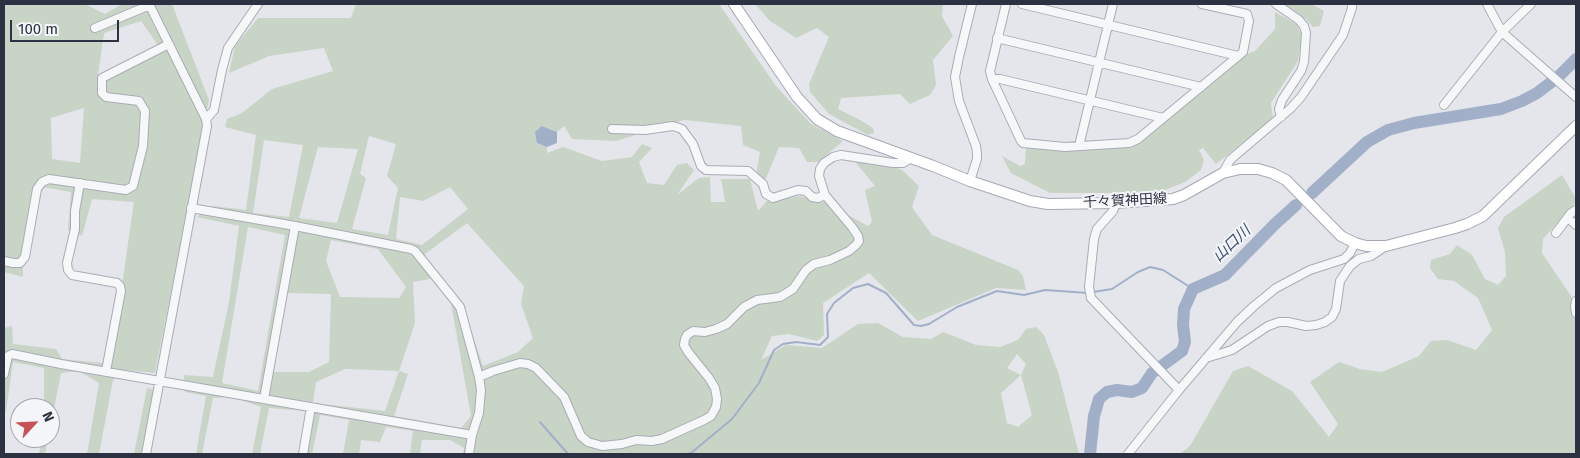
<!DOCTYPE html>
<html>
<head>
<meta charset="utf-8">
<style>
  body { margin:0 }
  #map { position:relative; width:1580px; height:458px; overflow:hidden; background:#e4e6eb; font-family:"Fira Sans",sans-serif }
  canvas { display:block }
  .frame { position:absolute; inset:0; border:5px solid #2c3242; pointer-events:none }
  .north { position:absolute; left:10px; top:398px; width:50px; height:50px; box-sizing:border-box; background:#f3f5f8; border:1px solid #a3a7af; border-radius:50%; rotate:65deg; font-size:14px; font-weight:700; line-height:20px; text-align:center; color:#2c3242 }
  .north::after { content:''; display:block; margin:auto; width:18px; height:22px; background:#c65257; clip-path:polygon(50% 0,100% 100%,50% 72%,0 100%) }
  .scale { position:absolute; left:10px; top:20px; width:109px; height:22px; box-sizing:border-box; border:2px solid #2c3242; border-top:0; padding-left:6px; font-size:15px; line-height:18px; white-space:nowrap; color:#2c3242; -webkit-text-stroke:4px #f3f5f8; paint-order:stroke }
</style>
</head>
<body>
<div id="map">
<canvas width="1580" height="458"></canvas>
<div class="frame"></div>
<div class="north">N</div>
<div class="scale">100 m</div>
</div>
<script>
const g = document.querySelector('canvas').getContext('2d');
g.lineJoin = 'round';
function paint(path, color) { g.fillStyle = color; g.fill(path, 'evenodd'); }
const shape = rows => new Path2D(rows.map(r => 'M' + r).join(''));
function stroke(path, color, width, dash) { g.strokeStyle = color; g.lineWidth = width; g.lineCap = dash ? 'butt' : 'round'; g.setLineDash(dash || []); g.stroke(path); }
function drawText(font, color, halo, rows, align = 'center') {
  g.font = font + ' "Fira Sans","Noto Sans JP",sans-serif'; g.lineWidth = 4; g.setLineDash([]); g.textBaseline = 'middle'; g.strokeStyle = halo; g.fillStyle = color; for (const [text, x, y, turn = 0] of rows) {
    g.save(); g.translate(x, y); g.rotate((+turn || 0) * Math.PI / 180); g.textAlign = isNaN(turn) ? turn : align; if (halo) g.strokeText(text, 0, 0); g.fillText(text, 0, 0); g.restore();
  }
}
const green = shape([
  [4,4,85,4,105,14,122,4,172,4,209,100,155,373,125,370,113,380,99,454,87,454,99,383,79,371,61,373,50,429,50,408,44,408,44,368,13,362,6,411,4,412,4,328,12,326,13,344,56,349,62,359,103,363,117,291,123,278,134,202,92,199,82,236,68,230,71,192,43,187,33,194,23,253,23,277,4,272,4,233,6,232,4,228],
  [141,21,162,51,97,82,104,33],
  [84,108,80,163,52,159,51,118],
  [356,4,719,4,776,86,811,124,843,141,818,162,807,162,799,148,779,147,765,181,756,175,760,152,743,145,741,126,684,120,616,141,572,139,564,126,557,132,542,126,537,143,547,147,547,153,563,147,602,161,632,157,642,144,652,148,639,162,647,183,664,185,677,165,687,163,694,170,677,195,699,178,710,177,711,202,725,202,721,179,750,179,758,211,767,201,799,196,824,202,868,226,872,222,865,190,875,186,856,163,863,155,902,170,919,186,912,207,932,235,1018,270,1023,276,1026,290,996,288,918,321,869,273,823,303,824,335,817,341,789,334,772,336,761,360,786,345,822,348,858,324,878,323,903,337,931,339,943,332,976,345,1000,347,1018,340,1026,329,1036,327,1044,335,1059,375,1079,454,463,454,464,448,450,440,422,440,420,454,410,454,413,431,386,427,380,442,361,440,359,454,343,454,349,420,320,415,312,454,298,454,306,411,269,408,260,454,252,454,261,407,232,397,213,398,202,454,196,454,206,396,185,392,184,375,213,377,229,302,239,226,197,217,213,206,246,210,256,135,225,127,227,119,242,113,272,89,333,71,324,48,269,56,229,73,235,46,258,18,351,18],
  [369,136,396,144,387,176,398,188,388,235,352,229,366,178,360,174],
  [264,140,303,145,289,217,253,213],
  [318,147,358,149,337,223,299,218],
  [450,187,468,209,422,245,396,239,400,197,423,201],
  [467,223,524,286,521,304,533,338,518,352,483,366,462,304,451,303,471,416,461,428,394,416,408,374,399,371,415,323,413,282,430,279,425,254],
  [248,227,285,235,258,391,222,383],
  [331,240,378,249,406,287,399,298,340,297,326,261],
  [287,293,331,294,329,362,309,372,272,372],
  [1017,354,1026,364,1021,375,1007,368],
  [345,369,399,371,385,411,313,403,316,382],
  [1021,375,1032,415,1018,427,1007,423,1001,393],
  [755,4,943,4,942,16,953,36,933,60,936,85,930,95,910,104,900,94,841,98,838,109,860,120,873,128,874,133,868,135,829,114,810,92,809,84,829,37,817,28,796,38,770,21],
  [1284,4,1311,4,1324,11,1320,26,1313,27,1306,19],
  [1275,12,1296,24,1302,35,1298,61,1271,103,1273,119,1216,164,1203,148,1199,150,1204,160,1201,170,1185,182,1165,190,1125,193,1050,193,1011,173,1002,156,1020,166,1025,164,1026,147,1133,144,1245,55,1255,51,1275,29],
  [1562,175,1576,199,1576,202,1543,239,1542,253,1571,296,1576,325,1576,454,1180,454,1190,446,1233,371,1248,366,1292,391,1329,437,1338,424,1310,382,1339,362,1360,369,1382,372,1419,356,1431,341,1447,340,1476,350,1492,330,1478,298,1454,281,1438,279,1430,268,1431,260,1450,254,1457,245,1472,255,1485,279,1498,285,1506,276,1505,252,1498,228,1504,217],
  [147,388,156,390,143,454,134,454],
  [42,438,48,438,45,454,39,454]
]);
const water = shape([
  [542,126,557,132,557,143,547,147,537,143,535,132]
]);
const stream = shape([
  [1093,292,1112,289,1138,272,1150,267,1163,270,1193,289],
  [540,422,568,454],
  [686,454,691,453,732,419,759,383,774,350,783,344,796,342,820,345,828,337,827,314,834,303,853,288,868,284,886,293,914,325,921,326,929,324,957,307,997,291,1024,295,1045,290,1088,293]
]);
const river = shape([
  [1312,193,1367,142,1388,130,1414,123,1501,109,1522,101,1537,93,1558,77,1576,59],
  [1090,454,1094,416,1099,399,1107,392,1117,390,1132,392,1142,388,1152,373,1182,351,1185,342,1183,325,1184,309,1193,289,1225,275,1275,224,1296,205]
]);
const minor = shape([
  [1006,4,990,71,992,79,1021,141,1023,143,1065,147,1129,143,1138,139,1243,52,1249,21,1247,14,1202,4],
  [1022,4,1238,56],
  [1276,4,1299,20,1304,26,1306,33,1304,62,1301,71,1282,100,1279,109,1281,117],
  [1487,4,1502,32,1576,97],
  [95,28,150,5],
  [997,38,1201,87],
  [992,79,1000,79,1163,118],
  [1444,105,1502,32,1531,4],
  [206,119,214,110,222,70,228,48,258,4],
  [612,129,645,130,673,126,682,129,693,144,701,166,706,170,748,171,763,184,766,194,773,198,798,190,806,191,812,197,818,198,825,195],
  [1079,146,1113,4],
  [1223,173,1230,160,1291,108,1301,97,1343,35,1352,8,1352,4],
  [970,181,977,159,977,153,976,146,959,101,955,77,959,57,972,4],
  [80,183,75,211,75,229,67,263,68,270,72,275,117,283,120,286,121,291,106,371],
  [1116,203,1113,211,1097,229,1094,239,1089,287,1091,298,1179,390],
  [191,208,295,226,411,249,415,251,460,307,479,377,481,390,479,413,472,435,469,454],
  [1568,218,1576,225],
  [1556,233,1571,213,1576,210],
  [4,261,13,263,20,263,25,257,37,189,42,182,49,179,126,190,133,186,143,146,145,111,139,101,106,97,102,93,102,78,169,44],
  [1576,301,1575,306,1576,313],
  [1206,358,1232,350,1268,326,1279,322,1288,322,1306,326,1316,325,1325,322,1332,317,1336,309,1340,281,1350,266,1359,259,1371,256,1386,246],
  [4,374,8,356,12,354,61,364,472,435],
  [479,377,493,371,520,363,528,364,536,368,564,397,581,436,588,442,602,446,622,444,636,440,652,441,662,439,704,420,711,416,716,407,717,399,715,388,709,378,688,352,684,345,685,339,687,335,693,331,705,332,716,329,727,324,744,307,757,300,780,297,793,289,806,270,814,264,830,260,849,251,856,245,859,241,858,236,852,227,825,195,819,176,820,169,824,163,833,157,841,155,893,163,903,163,911,158],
  [264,399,295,226],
  [146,454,207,126,206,119,149,4],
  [303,454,311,407],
  [1128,454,1179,390,1237,322,1254,306,1276,288,1310,270,1344,259,1350,253,1355,243]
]);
const major = shape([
  [734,4,797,97,817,119,837,131,933,166,970,181,1030,201,1048,204,1116,203,1173,199,1184,195,1223,173,1240,169,1258,169,1272,173,1286,180,1341,236,1355,243,1366,246,1386,246,1455,228,1467,224,1483,216,1576,126]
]);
const streetNames = [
  ["千々賀神田線",1125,201,-3]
];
const waterNames = [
  ["山口川",1232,244,-43]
];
paint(green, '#c8d4c5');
paint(water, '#a1b0c8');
stroke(stream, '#a1b0c8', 2);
stroke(river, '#a1b0c8', 12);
stroke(minor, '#a9acb5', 10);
stroke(major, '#a4a9b6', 12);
stroke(minor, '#f6f7f9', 8);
stroke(major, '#fff', 10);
drawText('14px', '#2c3242', '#f3f5f8', streetNames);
drawText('italic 15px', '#394d74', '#f3f5f8', waterNames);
</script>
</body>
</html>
